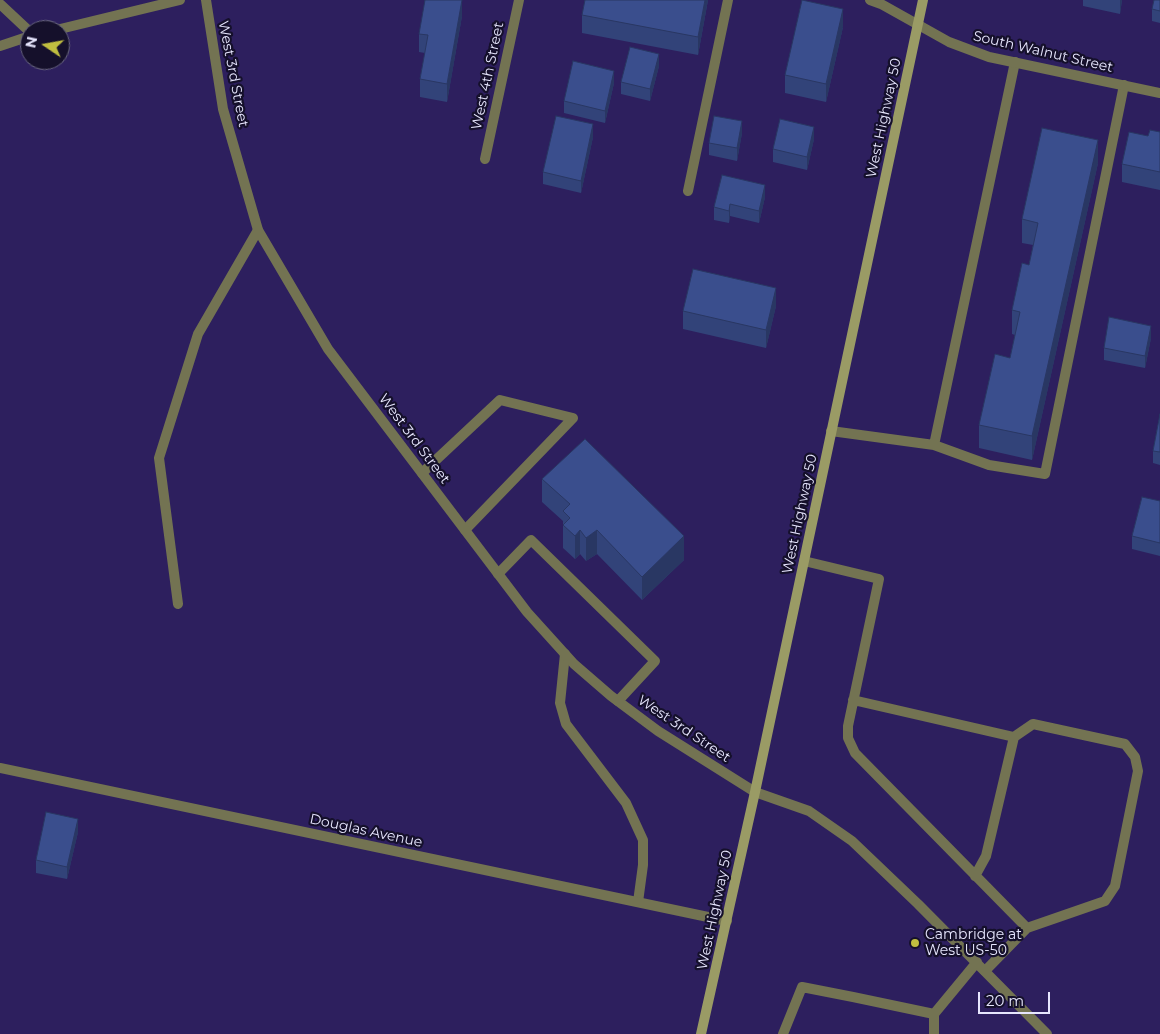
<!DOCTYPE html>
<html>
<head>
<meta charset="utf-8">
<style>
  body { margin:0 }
  #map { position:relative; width:1160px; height:1034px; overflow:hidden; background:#2d1f5e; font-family:Montserrat,sans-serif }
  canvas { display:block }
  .north { position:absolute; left:20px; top:20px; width:50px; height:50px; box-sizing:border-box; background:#15102b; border:1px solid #69667f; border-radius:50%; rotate:282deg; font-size:14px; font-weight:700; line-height:20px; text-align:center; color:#e7e6fe }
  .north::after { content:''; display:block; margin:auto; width:18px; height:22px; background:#c0be40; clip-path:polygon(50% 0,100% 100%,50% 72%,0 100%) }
  .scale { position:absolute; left:978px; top:992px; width:72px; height:22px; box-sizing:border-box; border:2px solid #e7e6fe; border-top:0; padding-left:6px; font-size:15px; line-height:18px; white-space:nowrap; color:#e7e6fe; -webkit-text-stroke:4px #15102b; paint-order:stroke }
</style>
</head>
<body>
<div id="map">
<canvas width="1160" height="1034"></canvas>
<div class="north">N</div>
<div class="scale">20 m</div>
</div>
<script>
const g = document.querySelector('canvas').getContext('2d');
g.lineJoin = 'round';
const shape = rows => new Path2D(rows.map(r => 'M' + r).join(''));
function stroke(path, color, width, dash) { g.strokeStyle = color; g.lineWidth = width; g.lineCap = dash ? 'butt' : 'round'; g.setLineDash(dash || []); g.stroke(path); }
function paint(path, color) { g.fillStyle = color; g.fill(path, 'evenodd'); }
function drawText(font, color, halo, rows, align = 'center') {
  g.font = font + ' Montserrat,sans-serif'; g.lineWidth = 4.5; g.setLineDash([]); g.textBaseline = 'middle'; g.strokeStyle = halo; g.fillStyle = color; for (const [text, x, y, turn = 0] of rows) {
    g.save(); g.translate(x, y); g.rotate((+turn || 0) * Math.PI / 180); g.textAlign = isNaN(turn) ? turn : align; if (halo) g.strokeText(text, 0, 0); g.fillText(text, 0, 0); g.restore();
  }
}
const service = shape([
  [0,4,30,32],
  [688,191,728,0],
  [831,431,934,445,1015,62],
  [934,445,989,465,1045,474,1124,85],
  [422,473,500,400,573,418,465,530],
  [804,561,879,579,848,726,848,738,855,753,1027,928,985,971],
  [498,574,531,540,655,661,618,701],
  [178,604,159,458,198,334,258,230],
  [565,654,560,703,566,724,626,803,643,840,643,865,638,902],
  [853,700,1014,737,986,856,975,876],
  [1014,737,1033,724,1125,744,1135,757,1138,771,1115,886,1105,901,1027,928],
  [934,1014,934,1034],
  [783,1034,802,987,853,997,934,1014,977,962]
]);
const minor = shape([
  [870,0,881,4,949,42,989,57,1160,93],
  [56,30,180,0],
  [0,46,30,36],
  [485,159,519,0],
  [0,768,727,921]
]);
const tertiary = shape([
  [206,0,223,109,258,230,328,349,527,612,574,664,611,696,658,731,755,792,809,811,852,841,918,904,1047,1034]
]);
const secondary = shape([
  [701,1034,755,792,923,0]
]);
const wall = shape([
  [708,0,698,55,582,33,582,15],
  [1083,0,1122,0,1120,14,1083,6],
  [1160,0,1160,23,1152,21,1152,9],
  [462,16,447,102,420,97,420,79,425,53,419,52,419,34],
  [843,27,826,102,785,93,785,75],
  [659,66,650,101,621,94,621,82],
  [614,83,605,123,564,113,564,101],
  [1160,132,1160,190,1122,182,1122,164,1148,136],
  [742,133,737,161,709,155,709,143],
  [593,137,581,193,543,184,543,172],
  [814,139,807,170,773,162,773,149],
  [1098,163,1032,460,979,448,979,425,1010,358,1015,335,1012,334,1012,310,1029,265,1033,245,1022,243,1022,219],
  [765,197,759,223,730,216,729,223,714,220,714,207],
  [776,306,766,348,683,329,683,311],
  [1151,338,1145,368,1104,360,1104,348],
  [1160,414,1160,465,1153,463,1153,451],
  [542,479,684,560,642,600,597,554,586,561,580,554,575,559,563,548,563,521,542,502],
  [1160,501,1160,556,1132,549,1132,536],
  [78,832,67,879,36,873,36,860]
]);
const shadedWall = shape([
  [462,0,462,16,447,102,447,84],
  [705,0,708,0,698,55,698,37],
  [1120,0,1122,0,1120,14],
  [843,9,843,27,826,102,826,84],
  [659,54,659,66,650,101,650,89],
  [614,71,614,83,605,123,605,111],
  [742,121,742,133,737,161,737,148],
  [593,124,593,137,581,193,581,181],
  [814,127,814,139,807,170,807,157],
  [1098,140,1098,163,1032,460,1032,436],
  [765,185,765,197,759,223,759,211],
  [730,204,730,216,729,223,729,211],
  [776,288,776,306,766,348,766,330],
  [1151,326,1151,338,1145,368,1145,356],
  [580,530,580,554,575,559,575,536],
  [597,530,597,554,586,561,586,538],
  [684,536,684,560,642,600,642,577],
  [78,819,78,832,67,879,67,867]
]);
const building = shape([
  [425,0,462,0,447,84,420,79,428,35,419,34,425,0],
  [585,0,705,0,698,37,582,15,585,0],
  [802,0,843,9,826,84,785,75,802,0],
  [1154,0,1160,0,1160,11,1152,9,1154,0],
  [630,47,659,54,650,89,621,82,630,47],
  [573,61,614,71,605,111,564,101,573,61],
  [556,116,593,124,581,181,543,172,556,116],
  [714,116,742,121,737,148,709,143,714,116],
  [780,119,814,127,807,157,773,149,780,119],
  [1042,128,1098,140,1032,436,979,425,995,354,1010,358,1020,312,1012,310,1022,263,1029,265,1038,223,1022,219,1042,128],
  [1150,130,1160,132,1160,172,1122,164,1129,132,1148,136,1150,130],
  [722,175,765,185,759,211,730,204,729,211,714,207,722,175],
  [693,269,776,288,766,330,683,311,693,269],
  [1109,317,1151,326,1145,356,1104,348,1109,317],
  [1160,414,1160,452,1153,451,1160,414],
  [585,439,684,536,642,577,597,530,586,538,580,530,575,536,563,525,570,518,563,511,570,504,542,479,585,439],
  [1142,497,1160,501,1160,543,1132,536,1142,497],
  [46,812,78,819,67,867,36,860,46,812]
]);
const markers = [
  [915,943,5,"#c0be40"]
];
const streetNames = [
  ["South Walnut Street",1043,52,13],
  ["West 3rd Street",233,74,79],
  ["West 4th Street",488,76,-78],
  ["West Highway 50",884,118,-78],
  ["West 3rd Street",414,439,53],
  ["West Highway 50",800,514,-78],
  ["West 3rd Street",684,729,34],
  ["Douglas Avenue",366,831,12],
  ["West Highway 50",715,910,-78]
];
const poiNames = [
  ["Cambridge at",925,935],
  ["West US-50",925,951]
];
stroke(service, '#737352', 10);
stroke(minor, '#737352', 10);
stroke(tertiary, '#737352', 10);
stroke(secondary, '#9a9b65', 10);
paint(wall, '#324379');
paint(shadedWall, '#293763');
paint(building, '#3a4e8d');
stroke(building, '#293763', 1);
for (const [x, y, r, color] of markers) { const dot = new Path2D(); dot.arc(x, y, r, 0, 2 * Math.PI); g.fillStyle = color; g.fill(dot); stroke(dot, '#15102b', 2); }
drawText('14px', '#e7e6fe', '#15102b', streetNames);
drawText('14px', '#e7e6fe', '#15102b', poiNames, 'left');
</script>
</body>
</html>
